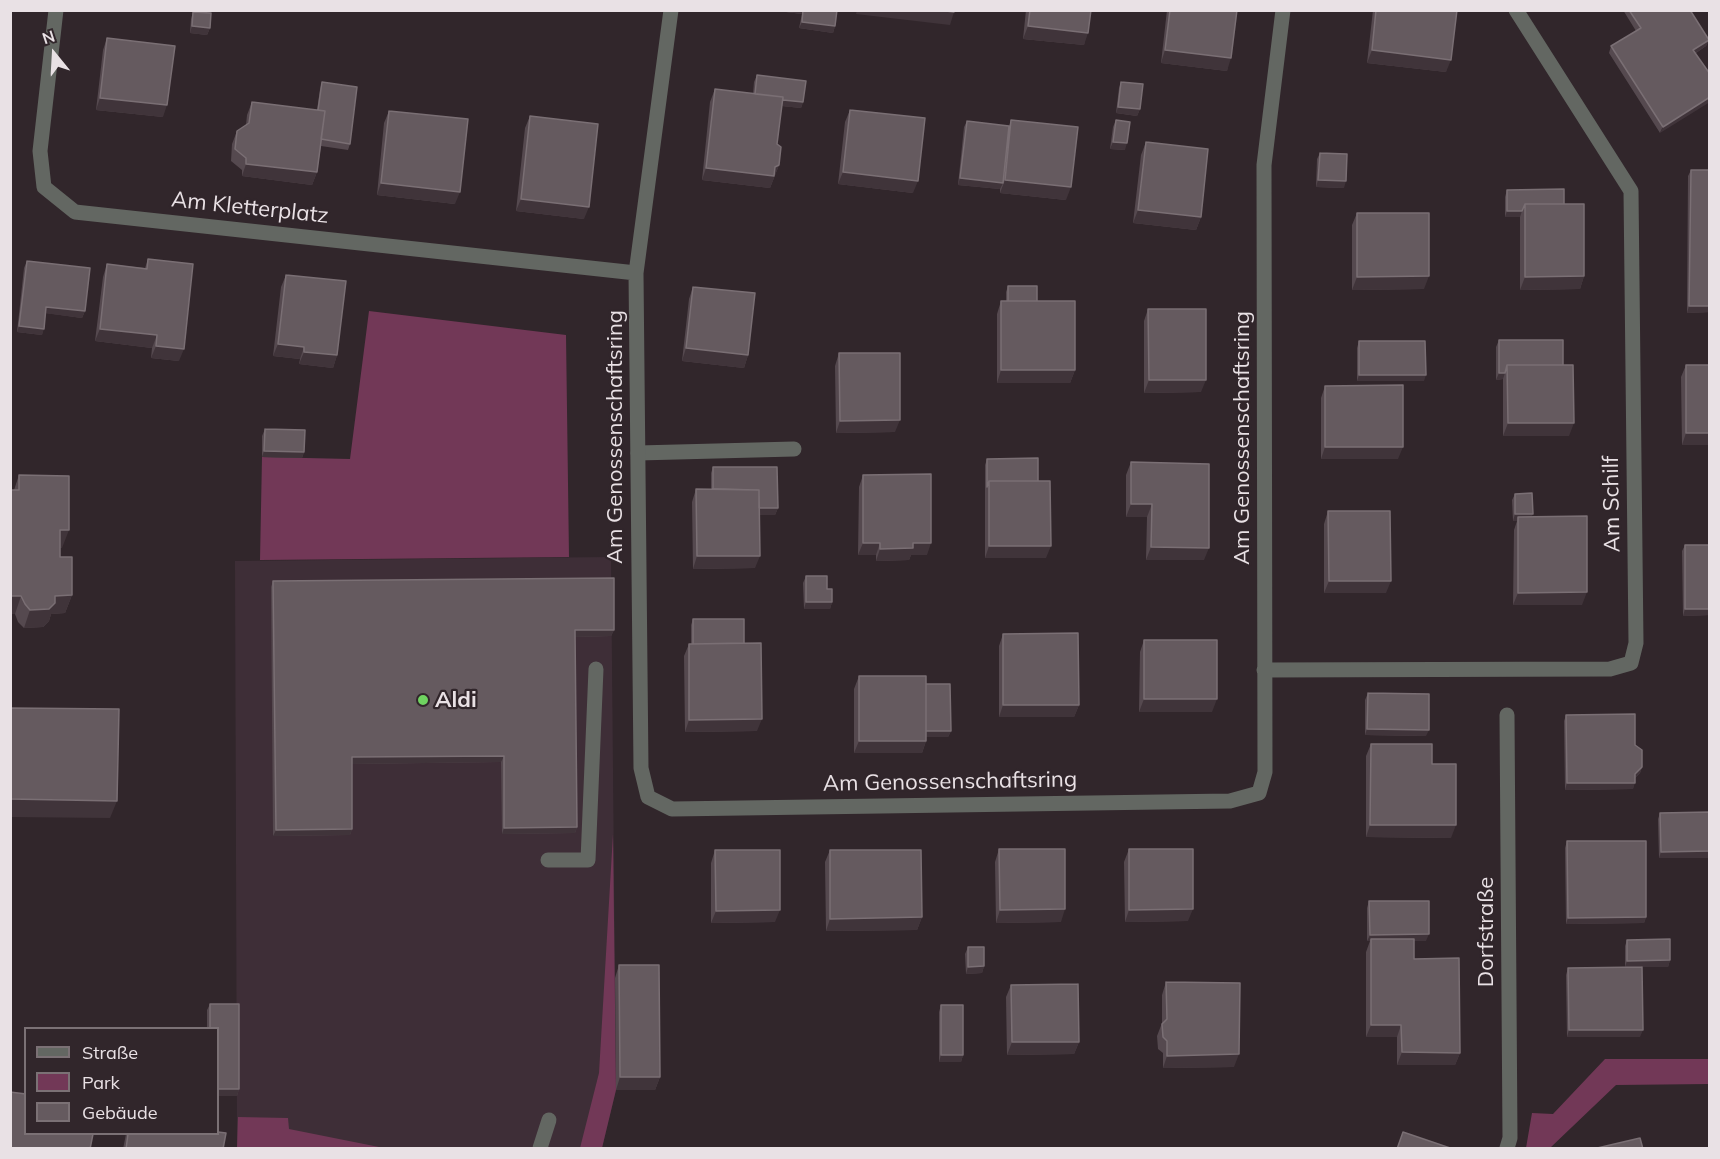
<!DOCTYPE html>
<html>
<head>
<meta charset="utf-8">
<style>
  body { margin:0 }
  #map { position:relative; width:1720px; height:1159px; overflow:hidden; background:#31262b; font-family:Mulish,sans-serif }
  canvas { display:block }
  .frame { position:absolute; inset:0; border:12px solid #e9e1e5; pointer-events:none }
  .legend { position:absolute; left:24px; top:1027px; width:195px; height:108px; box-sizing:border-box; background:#31262b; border:2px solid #7b7175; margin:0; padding:8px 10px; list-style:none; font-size:18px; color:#e9e1e5 }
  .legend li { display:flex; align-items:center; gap:12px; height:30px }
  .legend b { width:30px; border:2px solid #7b7175 }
  .north { position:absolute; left:24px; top:24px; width:60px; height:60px; -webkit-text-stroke:4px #31262b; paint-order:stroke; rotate:342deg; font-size:16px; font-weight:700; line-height:24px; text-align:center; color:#e9e1e5 }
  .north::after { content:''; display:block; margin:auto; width:21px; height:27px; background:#e9e1e5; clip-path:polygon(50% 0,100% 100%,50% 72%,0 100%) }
</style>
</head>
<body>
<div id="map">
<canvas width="1720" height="1159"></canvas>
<div class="frame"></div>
<ul class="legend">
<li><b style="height:8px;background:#636762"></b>Straße</li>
<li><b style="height:16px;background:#723857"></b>Park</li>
<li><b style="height:16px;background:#655a5f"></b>Gebäude</li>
</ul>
<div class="north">N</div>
</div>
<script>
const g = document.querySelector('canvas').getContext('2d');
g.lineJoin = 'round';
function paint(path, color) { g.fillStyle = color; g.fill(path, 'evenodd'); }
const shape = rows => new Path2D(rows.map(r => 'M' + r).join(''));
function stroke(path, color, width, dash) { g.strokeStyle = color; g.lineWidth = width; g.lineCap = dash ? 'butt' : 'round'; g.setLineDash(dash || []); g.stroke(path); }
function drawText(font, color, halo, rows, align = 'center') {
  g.font = font + ' Mulish,sans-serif'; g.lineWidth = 4.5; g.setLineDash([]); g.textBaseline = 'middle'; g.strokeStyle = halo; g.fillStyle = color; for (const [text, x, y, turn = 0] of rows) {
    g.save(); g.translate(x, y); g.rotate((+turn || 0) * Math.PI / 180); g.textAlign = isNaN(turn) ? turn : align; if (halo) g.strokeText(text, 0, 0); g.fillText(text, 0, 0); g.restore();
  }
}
const built = shape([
  [611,557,616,1090,602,1148,237,1148,235,561]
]);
const green = shape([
  [369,311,566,335,569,557,260,560,262,457,350,459],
  [613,834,616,1090,602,1148,580,1148,599,1073],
  [1605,1059,1709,1059,1709,1084,1616,1085,1550,1148,1526,1148,1532,1113,1553,1114],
  [238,1117,288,1118,289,1129,384,1148,237,1148]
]);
const service = shape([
  [638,453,794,449],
  [548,860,588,860,596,669],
  [540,1148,549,1120]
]);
const minor = shape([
  [56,10,40,151,44,187,75,212,636,273],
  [671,10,636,273,641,768,648,797,672,809,1230,801,1259,793,1265,772,1264,165,1283,10],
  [1264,670,1610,669,1631,663,1636,643,1631,191,1516,10],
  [1507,1148,1510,1138,1507,715]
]);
const wall = shape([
  [770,10,837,10,835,26,833,33,799,28,802,14],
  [1026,10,1091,10,1084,45,1023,39],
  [1167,10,1237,10,1227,71,1161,63],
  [1373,10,1457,10,1446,72,1367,63],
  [1623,10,1690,10,1709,40,1706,46,1696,53,1660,133,1609,53,1611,46,1636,31],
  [193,12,210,28,207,35,190,33,191,19],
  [107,38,163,117,96,110,103,50],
  [757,75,803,102,801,108,782,106,777,144,779,165,770,188,702,180,710,102,715,89,753,94,754,82],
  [322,82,350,144,348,150,321,146,317,172,312,185,242,176,242,170,231,161,232,144,237,131,246,125,247,115,252,102,317,110,320,89],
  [1121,82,1140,109,1137,116,1116,113,1119,88],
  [850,110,913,193,838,184,845,122],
  [389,111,455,204,377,195,384,123],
  [530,116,584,219,516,211,525,128],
  [1011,120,1066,200,1000,193,1000,189,958,185,964,127,967,121,1009,126],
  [1116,120,1125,150,1110,149,1113,127],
  [1146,142,1201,217,1196,230,1133,223,1141,155],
  [1320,153,1344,188,1316,187,1317,159],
  [1691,170,1710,170,1710,312,1687,313,1688,176],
  [1507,190,1564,204,1584,276,1580,289,1520,290,1520,217,1505,217,1505,197],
  [1357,213,1424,289,1352,290,1352,225],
  [148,259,179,361,151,358,152,348,95,341,103,277,107,264,145,268],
  [27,261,85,311,82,318,46,313,42,335,17,332,24,268],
  [286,275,337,355,333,368,299,364,300,359,273,356,281,287],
  [1008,286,1037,301,1075,370,1070,383,997,383,997,314,1001,301,1006,301,1006,292],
  [693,287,748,355,744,368,682,361,689,299],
  [1148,309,1201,392,1144,393,1144,321],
  [1499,340,1563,365,1569,436,1503,436,1503,379,1496,380,1496,347],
  [1359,341,1424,381,1357,381,1357,348],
  [839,353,895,432,836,433,835,366],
  [1686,365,1710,365,1710,445,1682,445,1681,377],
  [1325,386,1398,459,1321,459,1321,398],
  [265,429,304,452,302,458,262,457,262,436],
  [987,459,1038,481,1046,558,985,558,985,465],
  [1131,462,1204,560,1146,560,1147,517,1126,517,1126,475],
  [713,467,778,508,775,515,759,515,755,568,693,569,692,502,696,489,711,489,711,473],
  [19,475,62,548,60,548,60,557,72,595,65,613,51,614,49,621,43,627,24,628,18,622,15,614,14,490],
  [863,475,927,555,911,555,909,560,876,561,876,555,858,555,859,487],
  [1515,494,1531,517,1582,605,1513,605,1514,530,1517,521,1513,521,1512,500],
  [1328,511,1386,593,1324,593,1324,524],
  [1685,545,1710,545,1710,615,1683,616,1682,551],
  [806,576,827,589,832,602,830,609,804,609,803,583],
  [273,581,614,630,611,636,575,637,577,827,575,833,502,834,501,762,352,764,352,829,350,835,273,836,271,587],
  [693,619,744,643,757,731,685,732,684,656,689,644,691,644,691,625],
  [1003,634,1079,705,1074,717,999,717,999,646],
  [1144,640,1212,712,1139,712,1140,652],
  [859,676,926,684,951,731,948,737,926,737,926,741,922,753,854,753,854,689],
  [1368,693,1426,736,1365,735,1365,700],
  [1566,715,1635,745,1642,767,1640,773,1635,778,1633,789,1565,790,1564,721],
  [1371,744,1432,764,1451,838,1366,837,1366,756],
  [1710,812,1710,858,1659,858,1658,819,1660,813],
  [1567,841,1646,917,1644,923,1566,924,1565,848],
  [999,849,1061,922,996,923,995,862],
  [1129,849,1188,921,1125,922,1124,862],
  [715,850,775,922,711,923,711,863],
  [830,850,922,917,917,930,826,931,825,862],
  [1369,901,1426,941,1414,941,1414,959,1460,1053,1455,1065,1397,1065,1397,1037,1366,1037,1366,952,1370,941,1367,941,1367,908],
  [1627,940,1670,960,1668,967,1642,967,1640,1037,1567,1037,1566,975,1568,968,1625,967,1625,946],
  [968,947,984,966,982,973,966,974,965,954],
  [619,965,660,1077,655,1090,616,1090,615,978],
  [1166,982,1234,1067,1163,1068,1163,1053,1158,1049,1157,1036,1162,1023,1162,995],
  [1011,985,1079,1042,1074,1054,1007,1055,1006,997],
  [210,1004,239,1089,237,1096,218,1096,218,1029,207,1029,207,1010],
  [941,1005,963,1055,961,1062,939,1062,939,1012],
  [126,1134,218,1134,223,1149,123,1149]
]);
const shadedWall = shape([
  [770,10,803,10,802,14],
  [857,10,938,10,954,12,950,25,856,14],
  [802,22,835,26,833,33,799,28],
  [192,26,210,28,207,35,190,33],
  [1028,26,1088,33,1084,45,1023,39],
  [1709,40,1706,46,1691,56,1693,50],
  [1165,50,1231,58,1227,71,1161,63],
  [1372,50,1451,60,1446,72,1367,63],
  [755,97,803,102,801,108,752,103],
  [1710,97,1710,102,1660,133,1663,127],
  [100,98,167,105,163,117,96,110],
  [1118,107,1140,109,1137,116,1116,113],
  [1113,142,1127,143,1125,150,1110,149],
  [246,164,317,172,312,185,242,176],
  [779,165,770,188,702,180,706,168,775,167],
  [843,172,918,181,913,193,838,184],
  [960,178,1003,183,1000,189,958,185],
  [1005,180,1071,187,1066,200,1000,193],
  [1318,180,1346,181,1344,188,1316,187],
  [381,183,460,192,455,204,377,195],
  [521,199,589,207,584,219,516,211],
  [1138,210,1201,217,1196,230,1133,223],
  [1507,211,1522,211,1520,217,1505,217],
  [1429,276,1424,289,1352,290,1357,277],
  [1584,276,1580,289,1520,290,1525,277],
  [1689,306,1710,306,1710,312,1687,313],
  [46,307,85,311,82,318,44,313],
  [19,326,44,329,42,335,17,332],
  [100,329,157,335,152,348,95,341],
  [278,344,304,347,300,359,273,356],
  [156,346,184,349,179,361,151,358],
  [686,348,748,355,744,368,682,361],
  [304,352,337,355,333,368,299,364],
  [1001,370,1075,370,1070,383,997,383],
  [1499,373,1505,373,1503,379,1496,380],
  [1359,375,1426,375,1424,381,1357,381],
  [1149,380,1206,380,1201,392,1144,393],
  [900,420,895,432,836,433,840,421],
  [1508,423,1574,423,1569,436,1503,436],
  [1686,433,1710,433,1710,445,1682,445],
  [1325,447,1403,447,1398,459,1321,459],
  [264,451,304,452,302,458,262,457],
  [1131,504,1152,504,1147,517,1126,517],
  [757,508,778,508,775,515,755,515],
  [1515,514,1533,514,1530,520,1518,517,1517,521,1513,521],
  [60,530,69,530,62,548,54,548],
  [863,543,880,543,876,555,858,555],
  [913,543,931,543,927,555,911,555,909,560,876,561,880,549],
  [989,546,1051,546,1046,558,985,558],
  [1151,547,1209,548,1204,560,1146,560],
  [697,556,760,556,755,568,693,569],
  [1329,581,1391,581,1386,593,1324,593],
  [1587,592,1582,605,1513,605,1518,593],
  [72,595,65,613,51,614,49,621,43,627,24,628,30,610,55,596],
  [10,596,21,596,15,614,10,614],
  [806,602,832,602,830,609,804,609],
  [1685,609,1710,609,1710,615,1683,616],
  [575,630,614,630,611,636,573,637],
  [1144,699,1217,699,1212,712,1139,712],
  [1003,705,1079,705,1074,717,999,717],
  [762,719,757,731,685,732,689,720],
  [1367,729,1429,730,1426,736,1365,735],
  [924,731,951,731,948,737,922,737],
  [859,741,926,741,922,753,854,753],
  [504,756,501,762,349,764,352,757],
  [1642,767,1640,773,1633,780,1635,774],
  [1567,783,1635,783,1633,789,1565,790],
  [10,799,117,801,110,818,10,817],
  [1370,825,1456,825,1451,838,1366,837],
  [577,827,575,833,502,834,504,828],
  [352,829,350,835,273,836,276,830],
  [1710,851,1710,858,1659,858,1661,852],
  [1065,909,1061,922,996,923,1000,910],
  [1193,909,1188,921,1125,922,1129,910],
  [780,910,775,922,711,923,716,911],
  [922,917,917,930,826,931,830,919],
  [1646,917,1644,923,1566,924,1568,918],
  [1429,934,1426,941,1371,941,1371,939,1370,941,1367,941,1370,935],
  [1670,960,1668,967,1625,967,1627,961],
  [984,966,982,973,966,974,968,967],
  [1371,1025,1401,1025,1397,1037,1366,1037],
  [1569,1030,1643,1030,1640,1037,1567,1037],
  [1012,1042,1079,1042,1074,1054,1007,1055],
  [1402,1052,1460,1053,1455,1065,1397,1065],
  [1239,1054,1234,1067,1163,1068,1167,1056],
  [941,1055,963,1055,961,1062,939,1062],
  [620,1077,660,1077,655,1090,616,1090],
  [218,1089,239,1089,237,1096,218,1096]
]);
const building = shape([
  [803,10,837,10,835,26,802,22,803,10],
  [938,10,955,10,954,12,938,10],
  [1030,10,1091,10,1088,33,1028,26,1030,10],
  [1170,10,1237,10,1231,58,1165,50,1170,10],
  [1376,10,1457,10,1451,60,1372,50,1376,10],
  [1629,10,1690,10,1709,40,1693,50,1710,74,1710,97,1663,127,1611,46,1641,28,1629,10],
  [193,12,211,13,210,28,192,26,193,12],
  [107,38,175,46,167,105,100,98,107,38],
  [757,75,806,81,803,102,783,100,783,97,755,94,757,75],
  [322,82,357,87,350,144,321,139,325,111,318,110,322,82],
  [1121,82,1143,84,1140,109,1118,107,1121,82],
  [715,89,783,97,777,144,781,147,779,165,775,167,774,176,706,168,715,89],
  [252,102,325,111,317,172,246,164,246,158,235,149,237,131,249,123,252,102],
  [850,110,925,118,918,181,843,172,850,110],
  [389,111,468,119,460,192,381,183,389,111],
  [530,116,598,124,589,207,521,199,530,116],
  [1011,120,1078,127,1071,187,1005,180,1011,120],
  [1116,120,1130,122,1127,143,1113,142,1116,120],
  [967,121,1009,126,1003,183,960,178,967,121],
  [1146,142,1208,149,1201,217,1138,210,1146,142],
  [1320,153,1347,154,1346,181,1318,180,1320,153],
  [1691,170,1710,170,1710,306,1689,306,1691,170],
  [1564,189,1564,204,1525,204,1522,211,1507,211,1507,190,1564,189],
  [1525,204,1584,204,1584,276,1525,277,1525,204],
  [1357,213,1429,213,1429,276,1357,277,1357,213],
  [148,259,193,264,184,349,156,346,157,335,100,329,107,264,147,269,148,259],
  [27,261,90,268,85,311,46,307,44,329,19,326,27,261],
  [286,275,346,281,337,355,304,352,304,347,278,344,286,275],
  [1008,286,1037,286,1037,301,1008,301,1008,286],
  [693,287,755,293,748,355,686,348,693,287],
  [1001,301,1075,301,1075,370,1001,370,1001,301],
  [1148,309,1206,309,1206,380,1149,380,1148,309],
  [1499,340,1563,340,1563,365,1507,365,1505,373,1499,373,1499,340],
  [1359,341,1425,341,1426,375,1359,375,1359,341],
  [839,353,900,353,900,420,840,421,839,353],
  [1507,365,1573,365,1574,423,1508,423,1507,365],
  [1686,365,1710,365,1710,433,1686,433,1686,365],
  [1403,385,1403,447,1325,447,1325,386,1403,385],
  [265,429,305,430,304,452,264,451,265,429],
  [1038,458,1038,481,989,481,987,487,987,459,1038,458],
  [1131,462,1209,464,1209,548,1151,547,1152,504,1131,504,1131,462],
  [713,467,777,467,778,508,759,508,759,490,713,489,713,467],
  [931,474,931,543,913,543,913,548,880,549,880,543,863,543,863,475,931,474],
  [19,475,69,476,69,530,60,530,60,557,72,557,72,595,55,596,55,603,49,609,30,610,25,604,21,596,10,596,10,490,19,490,19,475],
  [989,481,1050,481,1051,546,989,546,989,481],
  [696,489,759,490,760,556,697,556,696,489],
  [1532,493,1533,514,1515,514,1515,494,1532,493],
  [1328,511,1390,511,1391,581,1329,581,1328,511],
  [1587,516,1587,592,1518,593,1518,517,1587,516],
  [1685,545,1710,545,1710,609,1685,609,1685,545],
  [806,576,827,576,827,589,832,589,832,602,806,602,806,576],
  [614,578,614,630,575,630,577,827,504,828,504,756,352,757,352,829,276,830,273,581,614,578],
  [693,619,744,619,744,643,693,644,693,619],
  [1078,633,1079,705,1003,705,1003,634,1078,633],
  [1144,640,1217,640,1217,699,1144,699,1144,640],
  [761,643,762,719,689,720,689,644,761,643],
  [859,676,926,676,926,741,859,741,859,676],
  [926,684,950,684,951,731,926,731,926,684],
  [1368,693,1429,694,1429,730,1367,729,1368,693],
  [10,708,119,709,117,801,10,799,10,708],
  [1635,714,1635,745,1642,750,1642,767,1635,774,1635,783,1567,783,1566,715,1635,714],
  [1371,744,1432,744,1432,764,1456,764,1456,825,1370,825,1371,744],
  [1710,812,1710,851,1661,852,1660,813,1710,812],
  [1567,841,1646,841,1646,917,1568,918,1567,841],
  [999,849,1065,849,1065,909,1000,910,999,849],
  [1129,849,1193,849,1193,909,1129,910,1129,849],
  [715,850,780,850,780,910,716,911,715,850],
  [830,850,921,850,922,917,830,919,830,850],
  [1369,901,1429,901,1429,934,1370,935,1369,901],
  [1371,939,1414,939,1414,959,1459,958,1460,1053,1402,1052,1401,1025,1371,1025,1371,939],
  [1670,939,1670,960,1627,961,1627,940,1670,939],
  [968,947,984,947,984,966,968,967,968,947],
  [619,965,659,965,660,1077,620,1077,619,965],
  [1642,967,1643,1030,1569,1030,1568,968,1642,967],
  [1166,982,1240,983,1239,1054,1167,1056,1167,1041,1163,1037,1162,1024,1167,1019,1166,982],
  [1078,984,1079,1042,1012,1042,1011,985,1078,984],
  [210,1004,239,1004,239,1089,218,1089,218,1029,210,1029,210,1004],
  [941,1005,963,1005,963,1055,941,1055,941,1005],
  [10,1092,26,1094,26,1134,93,1134,90,1149,10,1149,10,1092],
  [218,1132,226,1133,223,1149,126,1149,128,1134,218,1134,218,1132],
  [1403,1132,1453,1149,1397,1149,1403,1132],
  [1640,1138,1643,1149,1593,1149,1640,1138]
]);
const markers = [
  [423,700,6,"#6fd360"]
];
const streetNames = [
  ["Am Kletterplatz",250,208,6],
  ["Am Genossenschaftsring",615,437,-90],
  ["Am Genossenschaftsring",1242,438,-90],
  ["Am Schilf",1612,504,-91],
  ["Am Genossenschaftsring",950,782,-1],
  ["Dorfstraße",1486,932,-90]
];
const poiNames = [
  ["Aldi",435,700]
];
paint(built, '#3e2e37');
paint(green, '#723857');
stroke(service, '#636762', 15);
stroke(minor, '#636762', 15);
paint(wall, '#55494f');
paint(shadedWall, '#40343a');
paint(building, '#655a5f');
stroke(building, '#7a6f74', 1.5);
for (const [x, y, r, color] of markers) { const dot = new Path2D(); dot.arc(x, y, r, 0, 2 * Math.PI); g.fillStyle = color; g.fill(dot); stroke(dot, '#31262b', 2); }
drawText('22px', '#e9e1e5', '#31262b', streetNames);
drawText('bold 22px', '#e9e1e5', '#31262b', poiNames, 'left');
</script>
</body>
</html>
